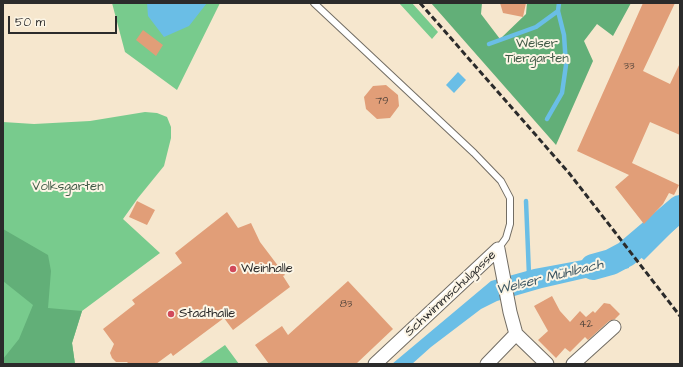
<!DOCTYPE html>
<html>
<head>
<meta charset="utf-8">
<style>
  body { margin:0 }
  #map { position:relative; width:683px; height:367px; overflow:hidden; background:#f6e7ce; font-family:"Architects Daughter",sans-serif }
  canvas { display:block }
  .frame { position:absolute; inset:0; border:4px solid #2b2b2b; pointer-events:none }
  .scale { position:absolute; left:8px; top:16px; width:109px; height:18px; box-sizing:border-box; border:2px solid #2b2b2b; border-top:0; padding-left:5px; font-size:12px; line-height:14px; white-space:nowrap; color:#2b2b2b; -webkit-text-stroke:3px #fcf5e5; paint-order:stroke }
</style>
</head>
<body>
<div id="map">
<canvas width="683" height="367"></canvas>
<div class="frame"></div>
<div class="scale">50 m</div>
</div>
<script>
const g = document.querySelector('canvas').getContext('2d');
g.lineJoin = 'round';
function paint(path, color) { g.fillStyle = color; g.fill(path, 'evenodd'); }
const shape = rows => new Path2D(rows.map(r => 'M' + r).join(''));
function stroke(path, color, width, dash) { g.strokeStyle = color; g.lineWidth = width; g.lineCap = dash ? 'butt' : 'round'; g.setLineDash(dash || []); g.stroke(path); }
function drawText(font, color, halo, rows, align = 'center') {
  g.font = font + ' "Architects Daughter",sans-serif'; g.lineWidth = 4; g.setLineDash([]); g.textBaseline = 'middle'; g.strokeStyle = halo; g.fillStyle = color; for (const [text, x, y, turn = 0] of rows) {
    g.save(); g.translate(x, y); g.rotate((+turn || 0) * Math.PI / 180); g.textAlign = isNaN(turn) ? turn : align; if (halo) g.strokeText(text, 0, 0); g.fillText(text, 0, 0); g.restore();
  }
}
const green = shape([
  [112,3,220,3,177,90,125,52],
  [399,3,412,3,438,32,432,39],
  [145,112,157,113,167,117,171,127,171,138,164,166,138,198,123,219,160,253,82,311,72,343,75,364,3,364,3,122,34,124,90,121],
  [225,345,239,364,198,364]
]);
const forest = shape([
  [431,3,482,3,481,14,500,39,526,14,527,3,631,3,613,36,597,24,584,41,593,61,556,145],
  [3,229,48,255,51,271,48,308,82,311,72,343,75,364,3,364,3,359,19,339,33,305,3,281]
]);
const water = shape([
  [147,3,207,3,189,26,164,37,148,16],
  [458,72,466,80,454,93,446,85],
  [680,193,680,224,644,260,624,243,629,268,542,288,497,301,481,309,431,347,412,364,392,364,491,281,534,269,610,255,677,198]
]);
const stream = shape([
  [489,44,536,27,558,11],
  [547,119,562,93,566,65,564,35,558,11,559,3],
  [526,201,529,275]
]);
const river = shape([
  [593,267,611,262,626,254,680,208]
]);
const building = shape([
  [500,3,526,3,523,17,503,13],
  [643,3,675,3,643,71,670,84,680,63,680,135,650,122,632,163,679,185,674,195,669,193,663,204,644,224,615,187,629,175,577,151],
  [143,30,163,45,156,56,136,40],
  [386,85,398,95,399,106,390,118,377,119,366,109,364,97,373,86],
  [137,201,155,210,147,225,129,217],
  [227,212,238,228,251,223,260,242,285,275,283,276,290,287,233,330,224,318,173,356,171,353,156,364,129,364,127,362,116,362,112,358,110,353,114,344,103,329,135,304,132,300,182,263,175,253],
  [348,281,393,329,356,364,269,364,255,345,282,326,288,335],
  [552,296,560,311,570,322,580,311,586,317,593,311,595,313,604,303,610,304,620,314,615,319,609,321,588,340,585,337,570,352,565,348,556,358,538,340,548,331,534,306]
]);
const service = shape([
  [314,3,474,153,501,181,510,198,510,224,506,238,498,249]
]);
const minor = shape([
  [498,249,510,312,516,334],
  [516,334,547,364],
  [375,364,498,249],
  [487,364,516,334],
  [573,364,614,327]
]);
const rail = shape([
  [420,3,569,173,680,316]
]);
const markers = [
  [233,269,4,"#d1495b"],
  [171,314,4,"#d1495b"]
];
const numberNames = [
  ["33",629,67],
  ["79",382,102],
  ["83",346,305],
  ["42",586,325]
];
const parkNames = [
  ["Welser",537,44],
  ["Tiergarten",537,59],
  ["Volksgarten",68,187]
];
const poiNames = [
  ["Weinhalle",241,269],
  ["Stadthalle",179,314]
];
const streetNames = [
  ["Schwimmschulgasse",451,294,-43]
];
const waterNames = [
  ["Welser Mühlbach",550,278,-14]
];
paint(green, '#78cb8d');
paint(forest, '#62af78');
paint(water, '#6abee6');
stroke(stream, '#6abee6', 4.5);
stroke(river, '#6abee6', 26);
paint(building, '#e19e78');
stroke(service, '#726d64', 8);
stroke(minor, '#726d64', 15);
stroke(service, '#fff', 6);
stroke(minor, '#fff', 13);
stroke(rail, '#2b2b2b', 3, [6, 3]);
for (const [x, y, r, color] of markers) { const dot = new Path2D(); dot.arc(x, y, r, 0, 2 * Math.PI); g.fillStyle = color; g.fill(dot); stroke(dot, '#fcf5e5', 1.5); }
drawText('11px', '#58483e', null, numberNames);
drawText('13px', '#425b48', '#fcf5e5', parkNames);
drawText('13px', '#2b2b2b', '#fcf5e5', poiNames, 'left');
drawText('13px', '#2b2b2b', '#fcf5e5', streetNames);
drawText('italic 14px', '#3e5763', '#fcf5e5', waterNames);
</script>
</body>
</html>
